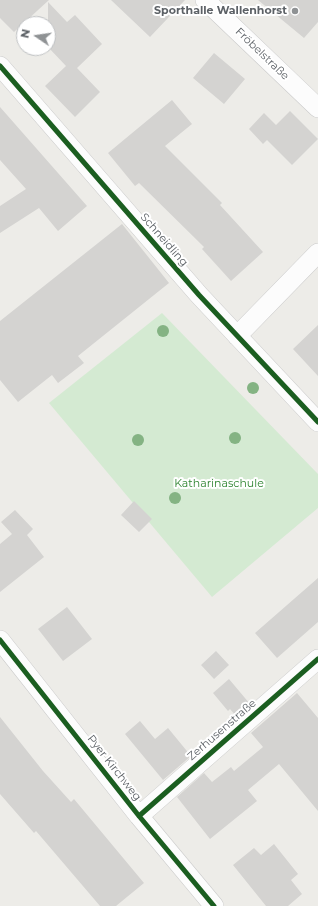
<!DOCTYPE html>
<html>
<head>
<meta charset="utf-8">
<style>
  body { margin:0 }
  #map { position:relative; width:318px; height:906px; overflow:hidden; background:#edece8; font-family:Montserrat,sans-serif }
  canvas { display:block }
  .north { position:absolute; left:16px; top:16px; width:40px; height:40px; box-sizing:border-box; background:#fff; border:1px solid #bec0c2; border-radius:50%; rotate:283deg; font-size:11px; font-weight:700; line-height:16px; text-align:center; color:#5c6166 }
  .north::after { content:''; display:block; margin:auto; width:14px; height:18px; background:#8f9294; clip-path:polygon(50% 0,100% 100%,50% 72%,0 100%) }
</style>
</head>
<body>
<div id="map">
<canvas width="318" height="906"></canvas>
<div class="north">N</div>
</div>
<script>
const g = document.querySelector('canvas').getContext('2d');
g.lineJoin = 'round';
function paint(path, color) { g.fillStyle = color; g.fill(path, 'evenodd'); }
const shape = rows => new Path2D(rows.map(r => 'M' + r).join(''));
function stroke(path, color, width, dash) { g.strokeStyle = color; g.lineWidth = width; g.lineCap = dash ? 'butt' : 'round'; g.setLineDash(dash || []); g.stroke(path); }
function drawText(font, color, halo, rows, align = 'center') {
  g.font = font + ' Montserrat,sans-serif'; g.lineWidth = 4; g.setLineDash([]); g.textBaseline = 'middle'; g.strokeStyle = halo; g.fillStyle = color; for (const [text, x, y, turn = 0] of rows) {
    g.save(); g.translate(x, y); g.rotate((+turn || 0) * Math.PI / 180); g.textAlign = isNaN(turn) ? turn : align; if (halo) g.strokeText(text, 0, 0); g.fillText(text, 0, 0); g.restore();
  }
}
const green = shape([
  [162,313,318,474,318,508,212,597,49,403]
]);
const building = shape([
  [0,0,49,0,14,32,0,18],
  [111,0,185,0,150,37],
  [258,0,318,0,318,22,304,38],
  [48,2,67,22,75,15,102,44,77,68,100,92,75,117,45,86,66,66,48,47],
  [214,53,245,79,224,104,193,78],
  [172,100,192,124,165,146,222,203,220,205,263,252,231,281,202,249,204,247,139,183,135,186,108,153],
  [0,107,87,206,58,231,39,208,0,233,0,206,26,189,0,160],
  [290,111,318,139,292,165,267,140,263,144,249,129,264,113,276,125],
  [122,224,169,283,78,356,84,363,58,383,52,375,18,402,0,380,0,321],
  [318,325,318,376,293,349],
  [134,501,152,519,139,532,121,515],
  [15,510,33,529,27,535,44,557,0,592,0,544,12,534,1,522],
  [318,578,318,622,277,658,255,633],
  [67,607,92,639,63,661,38,629],
  [216,651,229,665,214,679,201,665],
  [229,679,250,704,236,716,230,709,228,711,213,693],
  [297,693,318,718,318,811,279,764,248,790,257,801,210,839,177,797,204,773,212,782,231,767,234,771,263,747,251,733],
  [0,717,43,771,71,802,74,799,144,883,116,906,100,906,36,831,34,833,0,794],
  [140,721,155,739,168,728,191,756,163,780,125,734],
  [274,844,298,874,291,880,302,894,288,906,266,906,233,865,254,848,261,855]
]);
const street = shape([
  [205,0,318,108],
  [0,66,199,295,318,422],
  [237,336,318,253],
  [0,640,139,816,214,906],
  [139,816,318,659]
]);
const cycleway = shape([
  [0,66,199,295,318,422],
  [0,640,139,816,214,906],
  [139,816,318,659]
]);
const trees = [
  [163,331],
  [253,388],
  [235,438],
  [138,440],
  [175,498]
];
const markers = [
  [295,11,4,"#8f9294"]
];
const poiNames = [
  ["Sporthalle Wallenhorst",287,11]
];
const streetNames = [
  ["Fröbelstraße",262,54,44],
  ["Schneidling",164,240,49],
  ["Zerhusenstraße",222,730,-41],
  ["Pyer Kirchweg",114,768,52]
];
const parkNames = [
  ["Katharinaschule",219,484]
];
paint(green, '#d4ead2');
paint(building, '#d4d3d1');
stroke(street, '#cacaca', 20);
stroke(street, '#fcfcfc', 19);
stroke(cycleway, '#1b5e20', 5);
g.fillStyle = '#84b383';
for (const [x, y] of trees) { g.beginPath(); g.arc(x, y, 6, 0, 2 * Math.PI); g.fill(); }
for (const [x, y, r, color] of markers) { const dot = new Path2D(); dot.arc(x, y, r, 0, 2 * Math.PI); g.fillStyle = color; g.fill(dot); stroke(dot, '#fff', 1.5); }
drawText('bold 11px', '#5c6166', '#fff', poiNames, 'right');
drawText('11px', '#5c6166', '#fff', streetNames);
drawText('11px', '#2e8430', '#fff', parkNames);
</script>
</body>
</html>
